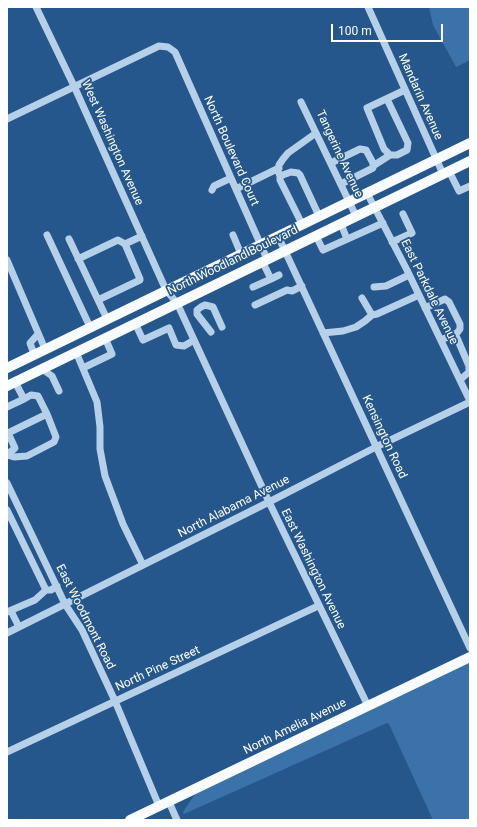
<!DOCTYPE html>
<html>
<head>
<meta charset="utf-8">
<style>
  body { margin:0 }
  #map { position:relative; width:477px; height:827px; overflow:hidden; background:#26578c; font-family:Roboto,sans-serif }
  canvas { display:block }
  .frame { position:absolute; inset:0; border:8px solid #fff; pointer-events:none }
  .scale { position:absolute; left:331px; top:24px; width:112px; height:18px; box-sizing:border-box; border:2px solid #fff; border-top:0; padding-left:5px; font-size:12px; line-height:14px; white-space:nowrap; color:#fff; -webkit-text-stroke:3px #26578c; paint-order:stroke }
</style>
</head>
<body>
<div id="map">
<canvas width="477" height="827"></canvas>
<div class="frame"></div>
<div class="scale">100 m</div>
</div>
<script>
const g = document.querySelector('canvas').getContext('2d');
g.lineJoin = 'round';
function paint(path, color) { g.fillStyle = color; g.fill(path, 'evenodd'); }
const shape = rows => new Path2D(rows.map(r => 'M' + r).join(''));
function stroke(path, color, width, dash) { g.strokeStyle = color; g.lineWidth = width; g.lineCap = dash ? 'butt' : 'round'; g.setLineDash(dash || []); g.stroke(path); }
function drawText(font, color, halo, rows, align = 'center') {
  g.font = font + ' Roboto,sans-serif'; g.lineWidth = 3.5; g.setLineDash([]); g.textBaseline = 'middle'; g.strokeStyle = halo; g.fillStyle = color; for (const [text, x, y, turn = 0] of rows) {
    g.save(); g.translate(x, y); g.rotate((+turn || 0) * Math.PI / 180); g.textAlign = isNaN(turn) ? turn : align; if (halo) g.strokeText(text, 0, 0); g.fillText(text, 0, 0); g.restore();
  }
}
const green = shape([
  [429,7,470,7,470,60,456,67,433,25],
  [470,661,470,820,433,820,389,724,387,723,184,814,183,812,195,794,324,731,377,707,391,699]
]);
const minor = shape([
  [36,7,74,86,166,290,177,303,269,502,368,706],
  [368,7,443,174],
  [387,99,408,143,407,150,397,155,390,155,384,149,367,108,405,90],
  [301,102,356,216],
  [7,119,159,46,168,47,175,52,267,259],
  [331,163,360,149,366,150,373,163,373,168,341,184],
  [373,166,390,155],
  [449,171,459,191,470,186],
  [280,176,278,171,279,165,283,159,288,153,316,133],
  [236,189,279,168],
  [212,190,214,186,231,178],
  [367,193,407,270,470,401],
  [302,224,280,180,280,176,291,172,298,173,300,175,319,216],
  [341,224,347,239],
  [47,235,90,327],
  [233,235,241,254],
  [278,236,470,648],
  [316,236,323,250,383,223],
  [69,239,107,319],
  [392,242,412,233,403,214],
  [78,259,118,240,125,244],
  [7,260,45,349],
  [271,279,279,275],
  [253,287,271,279,262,261],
  [374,287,386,286,409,275],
  [362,298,372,315,377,314,419,295],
  [98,300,140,280,140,279,125,244,142,236],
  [255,305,287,290,292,291,302,286],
  [425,308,445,299,449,302,460,324,460,329,457,333,441,340],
  [135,323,143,340,169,328,176,345,184,346,194,340],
  [211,332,197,314,197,310,201,307,205,305,213,307,222,327],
  [323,333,343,331,356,327,365,321,372,315],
  [454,334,457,338,469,366,469,372,460,380],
  [76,352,97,402,100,427,100,449,105,476,123,524,143,565],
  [34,354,30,343,38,334],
  [83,368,112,354,105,338],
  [42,369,52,376,59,391],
  [7,407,24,399],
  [7,455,15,448,8,433,47,414,38,396,31,395,24,399,15,382],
  [7,455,14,457,27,456,54,442,56,437,47,414],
  [7,483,65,604,82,630,115,701,159,806],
  [7,510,46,590,51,590,57,586],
  [11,611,19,627],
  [7,612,35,600,46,590],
  [7,633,269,502,376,447,470,402],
  [7,752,318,606],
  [169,802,177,820]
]);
const major = shape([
  [7,368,470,143],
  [7,386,470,161],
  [130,820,470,657]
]);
const streetNames = [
  ["Mandarin Avenue",420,97,66],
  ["West Washington Avenue",112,143,66],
  ["North Boulevard Court",231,151,66],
  ["Tangerine Avenue",339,154,65],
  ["North Woodland Boulevard",233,261,-26],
  ["East Parkdale Avenue",429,292,64],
  ["Kensington Road",384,437,65],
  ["North Alabama Avenue",234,507,-27],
  ["East Washington Avenue",313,569,64],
  ["East Woodmont Road",85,617,63],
  ["North Pine Street",158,669,-25],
  ["North Amelia Avenue",295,727,-26]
];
paint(green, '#3b72a9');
stroke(minor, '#b6d0ea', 7);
stroke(major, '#f9fcfe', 10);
drawText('12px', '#fff', '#26578c', streetNames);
</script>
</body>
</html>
